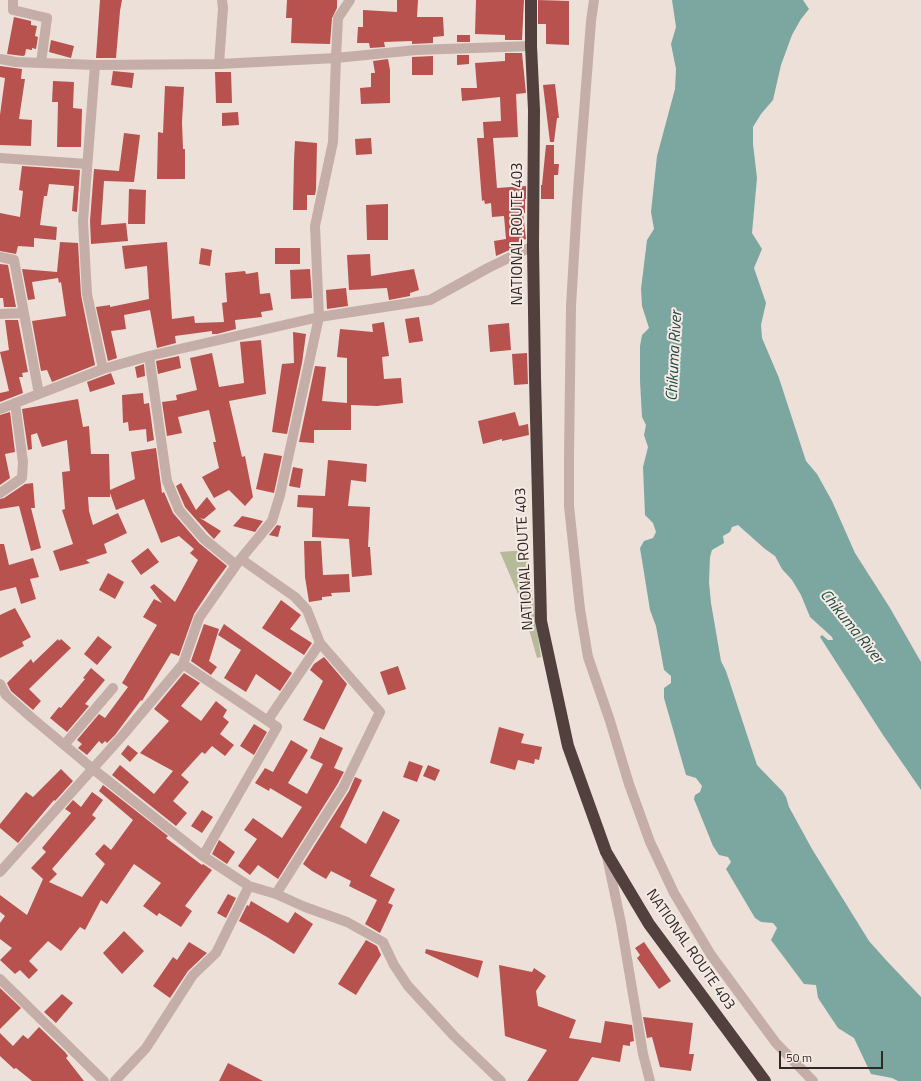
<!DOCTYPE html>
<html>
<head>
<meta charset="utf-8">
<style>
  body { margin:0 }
  #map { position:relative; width:921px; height:1081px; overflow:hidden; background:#ede0d9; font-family:"Titillium Web",sans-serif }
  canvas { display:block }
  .scale { position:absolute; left:779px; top:1051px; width:104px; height:18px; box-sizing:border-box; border:2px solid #312726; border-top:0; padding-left:5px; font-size:12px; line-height:14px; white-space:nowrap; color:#312726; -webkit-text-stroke:3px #f6eae4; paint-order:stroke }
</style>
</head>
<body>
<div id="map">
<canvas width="921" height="1081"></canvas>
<div class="scale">50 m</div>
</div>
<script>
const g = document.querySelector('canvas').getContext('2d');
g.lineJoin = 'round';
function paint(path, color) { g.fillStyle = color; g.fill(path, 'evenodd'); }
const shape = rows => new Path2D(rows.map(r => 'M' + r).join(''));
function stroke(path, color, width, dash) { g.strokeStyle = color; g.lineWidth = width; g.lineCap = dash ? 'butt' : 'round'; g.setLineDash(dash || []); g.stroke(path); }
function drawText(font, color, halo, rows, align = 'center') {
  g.font = font + ' "Titillium Web",sans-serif'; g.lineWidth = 4; g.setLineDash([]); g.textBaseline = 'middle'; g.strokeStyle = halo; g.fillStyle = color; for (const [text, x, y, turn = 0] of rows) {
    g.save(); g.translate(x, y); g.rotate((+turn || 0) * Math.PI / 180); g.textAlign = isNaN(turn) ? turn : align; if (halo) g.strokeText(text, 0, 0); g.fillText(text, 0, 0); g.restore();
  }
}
const green = shape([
  [526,550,541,657,537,658,521,601,500,552]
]);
const water = shape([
  [672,0,803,0,809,9,801,19,792,35,781,65,773,100,761,114,753,127,753,144,757,178,752,233,762,249,754,268,766,303,761,325,762,338,779,378,806,461,817,474,832,501,855,553,890,608,921,662,921,790,883,735,820,637,822,635,828,640,833,640,832,637,810,617,801,595,792,580,782,569,775,556,765,549,738,525,732,527,730,532,723,536,724,543,712,550,710,557,709,582,711,603,721,661,726,671,757,765,783,792,786,797,789,807,812,849,869,941,886,960,921,997,921,1081,898,1081,892,1078,871,1074,854,1038,838,1028,818,998,816,985,804,984,771,940,777,928,773,923,761,922,755,918,726,869,731,862,728,857,719,855,713,846,694,799,695,795,700,792,702,786,696,778,686,775,664,698,664,688,671,683,671,676,664,670,656,626,650,610,640,548,644,541,653,538,656,532,653,523,645,515,643,467,648,447,644,435,646,425,642,417,640,381,640,346,642,335,649,328,642,306,641,289,647,240,654,229,651,212,657,156,675,89,676,69,671,44,676,27]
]);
const building = shape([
  [100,0,122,0,120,11,116,58,96,58],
  [287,0,337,0,337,8,332,18,330,44,291,43,292,18,286,18],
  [397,0,418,0,417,17,443,17,444,36,433,37,433,43,412,44,412,41,384,42,385,47,370,48,369,43,357,43,358,27,363,27,363,10,397,12],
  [476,0,524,0,522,40,505,40,505,35,475,34],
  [538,0,569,1,569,45,546,44,546,24,538,24],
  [14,17,31,21,31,25,37,26,35,36,38,37,36,49,32,48,32,50,26,49,25,55,23,56,7,54],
  [457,35,470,35,470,42,457,42],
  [51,40,74,46,71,58,49,52],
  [505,53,522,53,526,93,516,94,518,137,493,138,497,188,526,186,526,199,525,199,525,213,523,213,526,239,522,240,523,244,496,256,494,241,506,239,504,216,492,217,491,203,485,204,484,200,482,201,477,138,484,138,483,122,501,121,500,97,462,101,461,88,477,88,475,63,505,61],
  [457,55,469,55,469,64,457,65],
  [433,56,433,75,412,75,412,57],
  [388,59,390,70,390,103,361,104,360,88,371,87,371,73,375,73,373,61],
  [0,66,22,69,21,79,25,79,19,119,32,120,31,146,0,145,0,115,5,78,0,77],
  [113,71,134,73,132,88,111,85],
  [215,72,231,72,232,103,216,103],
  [53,81,74,82,73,108,82,109,81,147,57,147,58,102,52,102],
  [555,84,559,118,557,118,554,142,550,142,543,85],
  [165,86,184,87,182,122,183,149,185,149,185,179,157,179,158,132,163,133],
  [238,112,239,125,222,126,222,113],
  [124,133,140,135,134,182,104,181,101,225,126,223,128,241,91,244,90,221,94,169,119,171],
  [371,138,372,154,356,155,355,139],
  [295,141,317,143,316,190,315,195,307,195,307,210,293,210,294,160],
  [546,145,554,145,554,164,559,164,558,175,554,175,554,199,541,199,541,185,542,185],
  [22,166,80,170,77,212,72,211,74,186,49,184,47,196,44,196,40,225,57,227,56,240,34,238,34,247,18,246,16,254,0,251,0,213,20,217,23,191,19,190],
  [129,189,146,190,145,224,128,224],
  [388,204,388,240,367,240,366,205],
  [60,242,78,243,81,295,95,365,52,382,47,370,41,371,32,321,66,316,61,282,59,283,58,278,32,282,35,299,28,300,22,269,57,272],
  [167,242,172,319,194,316,195,323,224,322,222,303,227,302,225,273,245,271,246,274,258,272,260,294,270,293,273,310,261,312,262,317,235,320,236,329,217,334,212,334,212,331,175,336,176,343,157,348,150,310,124,315,126,329,111,331,117,358,108,361,96,307,110,305,110,307,149,299,147,266,125,269,122,246],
  [201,248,212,250,210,266,199,264],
  [275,248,300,248,300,264,275,264],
  [370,254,371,276,414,269,419,290,410,293,410,296,389,300,387,288,349,290,347,255],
  [0,264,8,265,16,307,4,307,3,298,0,298],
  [310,269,312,298,291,299,290,270],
  [346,288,348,306,327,309,326,290],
  [419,317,423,341,409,343,405,319],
  [5,320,18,320,28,372,22,373,23,377,19,377,23,393,0,402,0,393,9,391,0,352,9,350],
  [384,322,389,356,382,357,384,379,401,378,403,403,377,406,351,405,351,430,314,430,314,443,299,442,315,366,326,367,322,401,347,403,347,358,337,357,340,329,373,332,372,324],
  [509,323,511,350,490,352,488,325],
  [293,332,306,334,302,363,287,434,272,432,282,364,294,363],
  [261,340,266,394,229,401,242,457,245,456,253,497,245,506,229,490,214,498,202,477,219,468,213,442,216,442,209,410,178,417,182,433,167,436,162,402,177,400,176,395,197,390,190,358,212,353,219,387,244,383,240,342],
  [527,353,528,384,514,385,512,354],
  [179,356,181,368,158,374,156,361],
  [144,364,145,376,137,378,135,367],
  [111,373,115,384,90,392,87,382],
  [143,393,144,404,149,403,154,440,147,442,146,429,129,431,128,422,123,423,122,395],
  [78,399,83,427,89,426,91,454,109,454,110,490,135,479,131,452,156,448,162,493,164,492,173,513,199,543,227,566,213,585,194,614,179,656,171,653,142,701,141,700,115,735,107,743,105,741,102,744,99,741,87,755,78,748,82,744,77,740,99,714,105,718,128,687,122,683,157,625,143,617,154,599,162,603,150,587,154,584,175,602,198,560,190,553,194,549,179,536,161,543,144,499,116,510,110,493,110,497,88,497,89,511,93,525,118,513,127,533,104,544,107,553,86,560,90,563,60,571,53,551,73,544,62,510,65,509,62,472,70,471,67,440,42,447,37,433,31,435,32,449,28,450,22,409],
  [10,412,15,452,5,454,10,478,0,485,0,415],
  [515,412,519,426,528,424,529,435,502,441,502,439,483,444,478,421],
  [264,453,282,456,274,493,256,489],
  [328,460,367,464,366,482,351,480,348,506,370,507,368,547,370,547,372,575,352,577,349,539,312,537,313,508,297,507,298,495,325,496],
  [293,467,303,469,300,488,289,486],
  [33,483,35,508,31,508,41,548,31,551,19,506,0,509,0,499,4,498,25,484],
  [181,483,196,510,207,497,216,509,204,519,200,518,221,531,214,539,209,534,185,507,176,486],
  [242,516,251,518,263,521,255,532,233,526],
  [277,525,281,526,278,537,269,535],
  [304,541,321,541,323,575,349,574,350,592,331,593,332,596,322,597,322,600,309,602,305,577],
  [0,544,4,544,9,565,33,558,39,577,30,579,36,599,21,604,16,587,0,591],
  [148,548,159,562,141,575,131,561],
  [108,573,124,582,115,599,99,590],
  [281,600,301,615,290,629,312,643,304,655,262,628],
  [15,608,31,637,22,642,24,646,0,658,0,615],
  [204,624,219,629,209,661,217,667,211,675,191,661],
  [224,624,292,673,280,691,256,674,246,692,224,678,241,650,218,635],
  [98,636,112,647,97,665,84,654],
  [58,639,59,641,61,639,71,648,29,689,41,701,33,710,11,691,7,683,31,659,33,663],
  [324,657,347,684,324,730,303,720,323,681,310,670,314,664],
  [398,666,406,689,388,695,380,672],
  [91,668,105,680,85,704,89,706,67,732,50,718,59,707,61,708,85,679,83,678],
  [184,673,200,683,181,706,201,721,216,701,227,710,223,717,229,722,220,734,234,745,225,756,212,746,205,754,202,752,181,775,189,782,173,801,187,813,176,826,112,775,120,765,154,794,173,771,140,753,169,721,154,709],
  [254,724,267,732,254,755,240,746],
  [499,727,524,734,521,743,542,747,539,760,535,759,534,764,518,760,515,770,490,763],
  [320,737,343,748,334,768,344,772,337,785,278,879,258,865,250,875,238,866,257,839,244,830,253,818,282,838,302,807,270,788,269,791,255,783,265,768,273,772,291,740,308,750,288,783,307,794,323,764,310,758],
  [128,745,138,753,130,762,121,754],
  [409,761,423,766,417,782,403,777],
  [428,765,440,770,435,781,423,776],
  [61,769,73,781,55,801,54,800,18,843,0,828,0,824,26,792,33,797],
  [355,777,362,780,340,827,366,844,383,811,400,820,370,876,395,889,388,903,393,905,380,933,365,924,377,900,349,886,351,881,331,871,326,879,312,871,303,864,349,791],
  [103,785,168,836,166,838,202,865,203,864,212,870,185,906,192,911,181,927,159,913,157,916,143,906,161,883,134,864,107,904,101,900,85,930,80,927,61,951,48,941,29,961,38,970,29,979,20,970,15,974,0,960,12,948,0,939,0,923,5,916,0,912,0,895,27,915,43,879,31,868,46,852,42,848,71,813,65,809,73,800,81,807,92,792,103,800,92,815,96,818,52,869,57,874,49,882,82,897,105,864,95,854,104,844,111,850,133,820,99,791],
  [202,810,213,817,202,833,191,826],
  [219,840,235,852,227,864,212,854],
  [228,894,236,898,226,918,217,913],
  [251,901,288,923,295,912,313,924,294,954,267,937,239,921,247,905,249,906],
  [124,931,144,951,122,974,103,953],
  [366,940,377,946,381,955,356,995,338,984],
  [189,942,207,953,188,971,170,998,153,986,173,957,177,960],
  [644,942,671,981,659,989,637,958,640,955,635,948],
  [426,949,483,961,478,978,425,953],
  [499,965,532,972,534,968,546,976,536,991,538,1006,576,1020,569,1038,601,1043,605,1021,632,1025,634,1041,630,1042,630,1046,623,1045,620,1062,592,1057,578,1081,527,1081,547,1050,505,1036],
  [0,988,21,1008,0,1029],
  [62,994,73,1003,56,1023,44,1012],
  [643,1017,693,1023,689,1054,694,1054,691,1071,660,1067,652,1037,647,1038],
  [39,1027,65,1052,68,1056,66,1058,84,1081,32,1081,16,1068,14,1069,0,1056,0,1033,13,1046,23,1035,28,1039],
  [228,1063,263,1081,219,1081]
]);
const minor = shape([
  [13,0,13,10,47,18,41,63],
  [594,0,591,21,577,204,571,306,569,455,569,506,580,609,588,657,610,721,629,784,650,842,674,893,711,955,776,1043,813,1081],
  [0,59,16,62,95,65,219,64,336,58,416,50,531,46],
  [219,64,223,8,222,0],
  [95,65,83,221,87,294,103,369],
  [0,158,87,164],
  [0,257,14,260,39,394],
  [0,314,24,313],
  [149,356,167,481,179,510,204,539,236,565],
  [0,409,103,369,149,356,319,317,430,300,488,268,533,246],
  [0,493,22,478,23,462,15,403],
  [241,559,295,597,307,610,320,643,380,712,343,788,276,894],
  [183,664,277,727,203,856],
  [0,684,6,695,32,718,93,769,203,856,249,886,276,894,305,907,347,922,383,942,394,965,408,986,454,1036,501,1081],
  [268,720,320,643],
  [65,744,113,688],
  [607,857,621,923,643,1054,650,1081],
  [0,872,123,735,183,664,199,618,239,561,272,521,280,495,319,317,315,226,333,142,336,58,338,18,350,0],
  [0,979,104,1081],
  [115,1081,146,1048,193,975,216,953,249,886]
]);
const highway = shape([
  [531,0,531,46,534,110,533,246,535,377,541,621,568,746,606,852,649,924,765,1081]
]);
const streetNames = [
  ["NATIONAL ROUTE 403",518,234,-90],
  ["NATIONAL ROUTE 403",525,559,-93],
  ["NATIONAL ROUTE 403",690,950,55]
];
const waterNames = [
  ["Chikuma River",675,356,-87],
  ["Chikuma River",851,627,51]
];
paint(green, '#b6ba9b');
paint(water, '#7ca7a0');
paint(building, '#b7524e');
stroke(minor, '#c4aea7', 10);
stroke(highway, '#51403e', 12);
drawText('15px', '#312726', '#f6eae4', streetNames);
drawText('italic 16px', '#214d47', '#f6eae4', waterNames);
</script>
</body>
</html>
